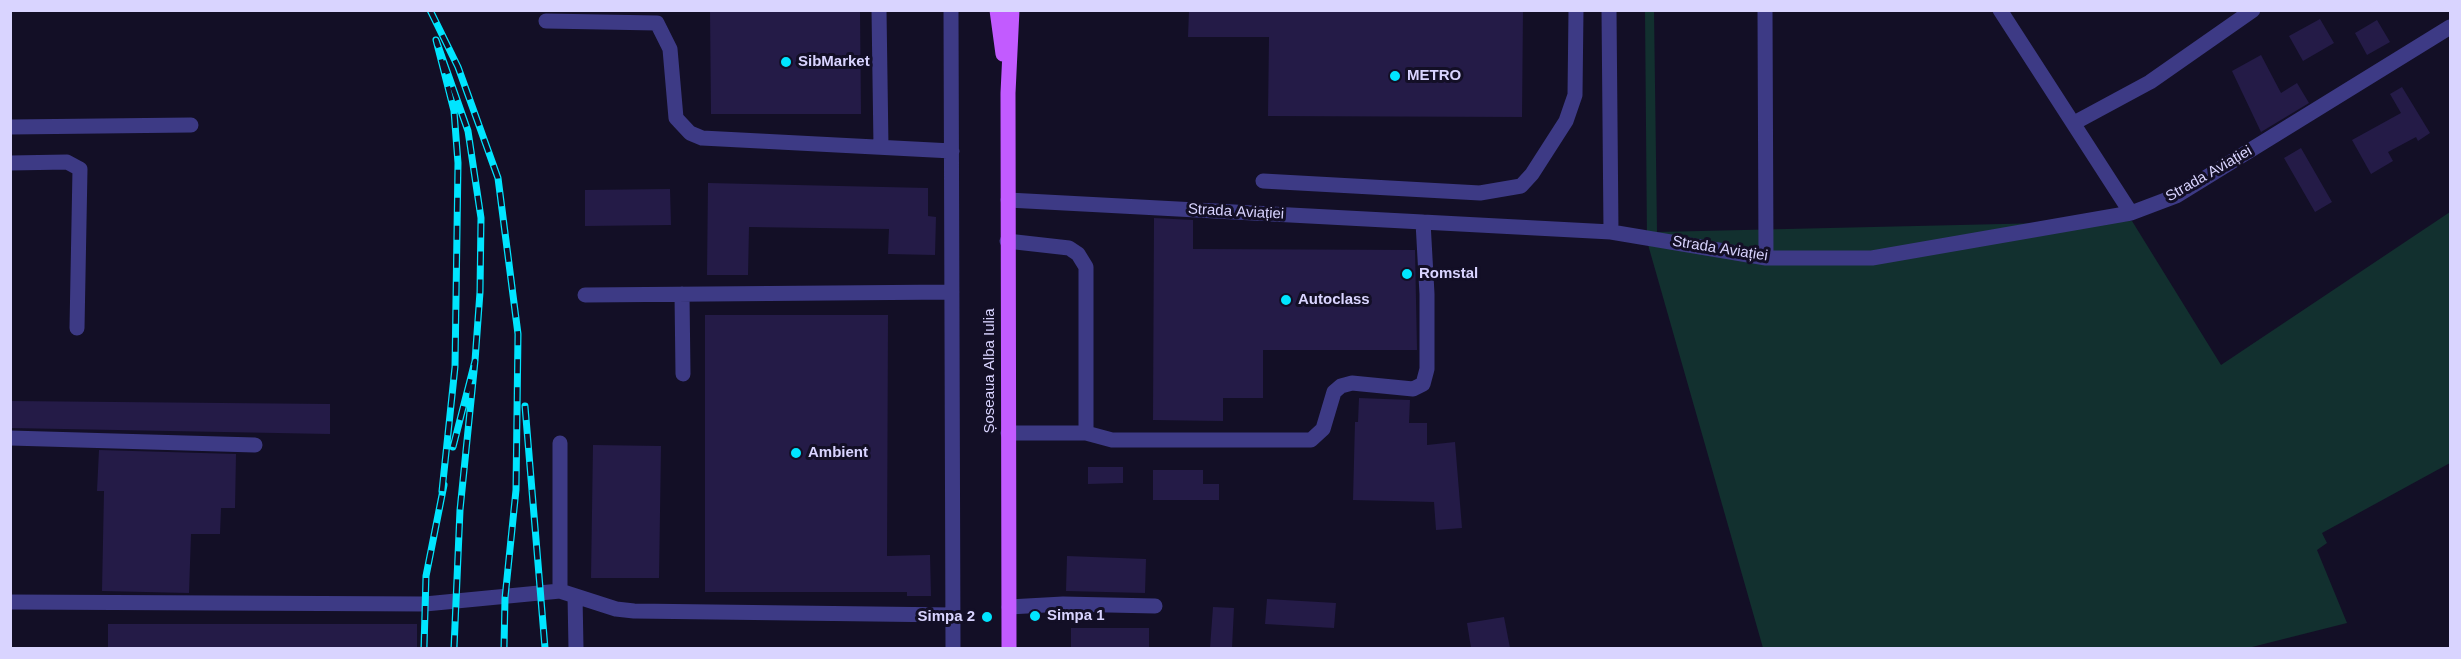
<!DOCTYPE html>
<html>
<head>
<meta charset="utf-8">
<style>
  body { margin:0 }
  #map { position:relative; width:2461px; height:659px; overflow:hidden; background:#130f26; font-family:Helvetica,sans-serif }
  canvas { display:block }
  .frame { position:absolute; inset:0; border:12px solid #d9d4ff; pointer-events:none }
</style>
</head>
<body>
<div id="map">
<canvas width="2461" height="659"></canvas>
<div class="frame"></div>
</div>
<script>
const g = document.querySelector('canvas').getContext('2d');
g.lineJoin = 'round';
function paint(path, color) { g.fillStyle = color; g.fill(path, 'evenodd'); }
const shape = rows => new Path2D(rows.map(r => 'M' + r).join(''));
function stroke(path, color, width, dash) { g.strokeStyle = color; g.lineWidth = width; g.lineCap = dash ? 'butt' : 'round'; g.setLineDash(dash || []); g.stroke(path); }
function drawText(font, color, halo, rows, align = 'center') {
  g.font = font + ' Helvetica,sans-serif'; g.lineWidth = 6; g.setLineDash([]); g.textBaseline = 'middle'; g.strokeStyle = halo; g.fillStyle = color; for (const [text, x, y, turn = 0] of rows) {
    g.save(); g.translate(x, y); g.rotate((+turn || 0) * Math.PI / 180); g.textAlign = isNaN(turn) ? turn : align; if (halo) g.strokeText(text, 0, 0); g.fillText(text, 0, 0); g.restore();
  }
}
const green = shape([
  [1645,11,1654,11,1657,232,2132,221,2221,365,2450,212,2450,463,2322,533,2327,543,2317,550,2347,623,2248,648,1763,648,1647,241]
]);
const building = shape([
  [710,10,860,10,861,114,711,114],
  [1189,10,1523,10,1522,117,1268,116,1269,37,1188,37],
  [2320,19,2334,43,2303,61,2289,36],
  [2377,20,2390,42,2367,55,2355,33],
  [2261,55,2281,93,2297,83,2309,103,2261,132,2232,71],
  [2402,87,2430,133,2418,141,2416,137,2388,152,2393,161,2371,174,2352,140,2401,113,2390,94],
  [2301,148,2332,202,2315,212,2284,158],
  [708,183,928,188,928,216,936,217,935,255,888,254,889,229,749,227,748,275,707,275],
  [670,189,671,225,585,226,585,190],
  [1154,218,1193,220,1193,249,1415,250,1417,350,1263,350,1263,398,1223,398,1223,421,1153,420],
  [705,315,888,315,887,556,930,555,931,596,907,596,907,592,705,592],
  [1359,398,1410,400,1409,423,1427,423,1427,445,1455,442,1462,528,1436,530,1434,502,1353,500,1355,422,1358,422],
  [10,401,330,404,330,434,10,428],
  [593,445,661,446,659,578,591,578],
  [99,450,236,454,235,508,221,508,220,534,191,534,189,593,102,591,104,491,97,491],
  [1088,467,1123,467,1123,483,1088,484],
  [1153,470,1203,470,1203,484,1219,484,1219,500,1153,500],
  [1067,556,1146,559,1145,593,1066,591],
  [1267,599,1336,603,1334,628,1265,624],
  [1213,607,1234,608,1232,648,1210,648],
  [1504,617,1510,648,1471,648,1467,623],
  [108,624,417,624,417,648,108,648],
  [1071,628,1149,628,1149,648,1071,648]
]);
const minor = shape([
  [879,10,881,147],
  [951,10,953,648],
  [1609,10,1611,232],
  [1765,10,1766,258],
  [2000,10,2131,213],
  [546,21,657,23,670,49,676,118,690,133,702,138,952,151],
  [2074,123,2150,82,2253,10],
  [10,127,191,125],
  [10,163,67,162,80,169,77,328],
  [1263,181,1480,193,1521,186,1532,174,1566,121,1575,95,1576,10],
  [1008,200,1611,232,1766,258,1872,258,2131,213,2176,196,2450,27],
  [1007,241,1069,248,1078,254,1086,267,1086,433],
  [682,294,683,374],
  [585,295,952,292],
  [1008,433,1086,433,1112,440,1311,440,1323,429,1334,392,1341,386,1352,383,1413,389,1423,384,1427,369,1427,294,1423,222],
  [10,438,255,445],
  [560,591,560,443],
  [575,596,576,648],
  [10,602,425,604,560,591,616,609,634,611,953,615],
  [1009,607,1063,604,1155,606]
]);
const major = shape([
  [997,10,1003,54],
  [1009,648,1008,93,1012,10]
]);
const rail = shape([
  [430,10,458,67,498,178,518,334,516,490,505,598,504,648],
  [525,406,545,648],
  [453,447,475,361,460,510,454,648],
  [442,491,455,367,458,163,454,111,436,40,468,131,481,218,480,292,475,361],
  [424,648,426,576,444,485]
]);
const markers = [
  [786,62,6,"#00e5ff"],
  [1395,76,6,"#00e5ff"],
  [1407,274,6,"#00e5ff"],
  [1286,300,6,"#00e5ff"],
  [796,453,6,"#00e5ff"],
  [1035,616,6,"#00e5ff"],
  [987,617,6,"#00e5ff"]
];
const poiNames = [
  ["SibMarket",798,62],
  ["METRO",1407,76],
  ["Romstal",1419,274],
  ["Autoclass",1298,300],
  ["Ambient",808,453],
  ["Simpa 1",1047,616],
  ["Simpa 2",975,617,"right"]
];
const streetNames = [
  ["Strada Aviației",2209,174,-30],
  ["Strada Aviației",1236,212,3],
  ["Strada Aviației",1720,249,9],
  ["Șoseaua Alba Iulia",990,371,-90]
];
paint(green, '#12302f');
paint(building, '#241b47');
stroke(minor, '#3d3a85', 15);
stroke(major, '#c25bff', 15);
stroke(rail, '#00e5ff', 7);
stroke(rail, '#130f26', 4.5, [14]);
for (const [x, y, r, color] of markers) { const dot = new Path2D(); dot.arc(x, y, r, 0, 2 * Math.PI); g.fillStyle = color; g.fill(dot); stroke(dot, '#130f26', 2); }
drawText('bold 15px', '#d9d4ff', '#130f26', poiNames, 'left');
drawText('15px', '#d9d4ff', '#130f26', streetNames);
</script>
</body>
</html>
